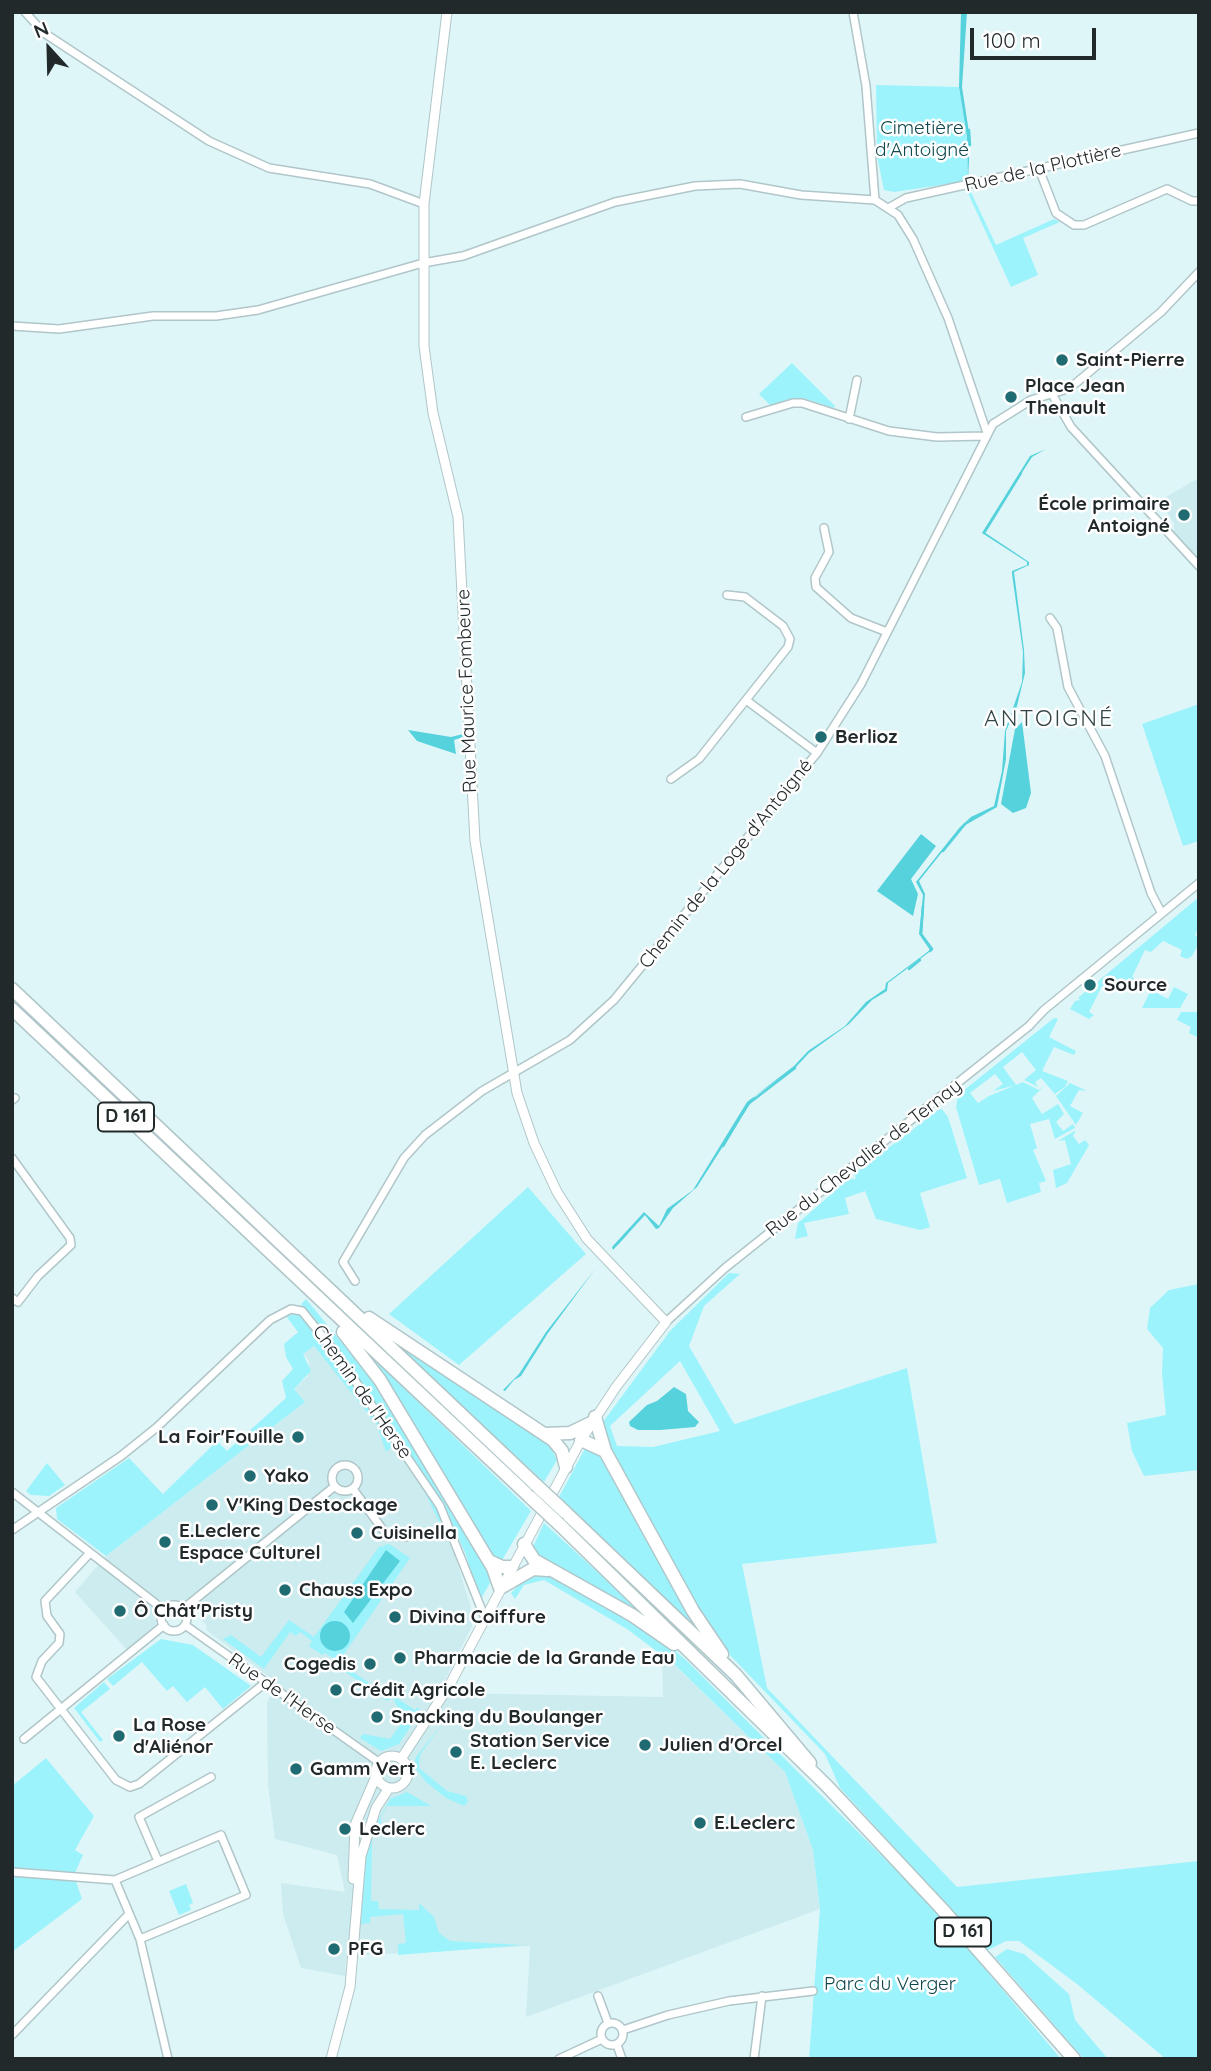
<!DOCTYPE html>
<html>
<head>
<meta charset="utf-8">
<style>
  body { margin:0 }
  #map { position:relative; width:1211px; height:2071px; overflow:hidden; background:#dff6f8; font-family:Quicksand,sans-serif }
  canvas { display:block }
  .frame { position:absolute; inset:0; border:14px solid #21292a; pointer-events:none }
  .north { position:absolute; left:14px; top:14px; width:70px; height:70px; -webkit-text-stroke:5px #fefefe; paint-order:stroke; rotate:338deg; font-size:19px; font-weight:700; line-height:28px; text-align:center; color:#21292a }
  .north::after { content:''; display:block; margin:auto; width:24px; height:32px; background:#21292a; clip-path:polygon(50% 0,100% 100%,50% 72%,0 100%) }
  .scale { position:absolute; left:970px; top:28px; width:126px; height:32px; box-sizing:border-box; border:4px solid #21292a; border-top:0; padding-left:9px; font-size:21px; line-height:24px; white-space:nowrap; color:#21292a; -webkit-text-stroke:5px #fefefe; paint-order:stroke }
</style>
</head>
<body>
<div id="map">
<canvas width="1211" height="2071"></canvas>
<div class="frame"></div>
<div class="north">N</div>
<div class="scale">100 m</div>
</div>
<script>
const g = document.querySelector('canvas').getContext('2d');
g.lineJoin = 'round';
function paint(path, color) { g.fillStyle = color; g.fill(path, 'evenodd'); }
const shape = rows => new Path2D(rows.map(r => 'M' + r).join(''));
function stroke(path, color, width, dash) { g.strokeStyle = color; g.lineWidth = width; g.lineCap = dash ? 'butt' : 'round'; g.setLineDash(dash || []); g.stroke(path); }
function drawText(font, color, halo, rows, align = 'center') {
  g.font = font + ' Quicksand,sans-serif'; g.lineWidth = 5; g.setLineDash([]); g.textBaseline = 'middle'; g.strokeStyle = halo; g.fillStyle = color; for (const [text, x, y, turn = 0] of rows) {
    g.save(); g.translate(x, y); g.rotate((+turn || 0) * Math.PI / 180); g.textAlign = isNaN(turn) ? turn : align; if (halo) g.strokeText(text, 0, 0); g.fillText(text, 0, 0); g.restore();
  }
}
const built = shape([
  [1199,478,1199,560,1174,532,1174,524,1163,505,1155,509,1150,506],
  [314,1346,395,1444,443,1518,470,1604,472,1626,442,1686,454,1693,663,1697,662,1653,785,1772,813,1850,820,1909,526,2017,530,1946,364,1955,346,1959,345,1976,301,1968,283,1914,281,1883,345,1892,337,1855,275,1839,268,1785,267,1703,276,1682,206,1630,207,1626,200,1618,201,1611,186,1601,167,1600,155,1614,156,1625,127,1650,75,1592,106,1556,305,1402,294,1389,308,1376,309,1361,303,1354]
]);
const green = shape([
  [876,85,959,87,967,139,968,181,894,192,884,190,877,156],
  [970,190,996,245,1054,219,1060,222,1023,238,1038,275,1011,287,967,191],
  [792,363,835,406,834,408,803,398,786,400,772,407,759,394],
  [1199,704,1199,841,1183,846,1142,724],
  [1199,897,1199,927,1195,935,1199,938,1199,943,1192,956,1187,959,1180,956,1182,950,1163,941,1151,952,1145,950,1132,977,1137,980,1132,990,1113,983,1107,989,1102,986,1089,1012,1094,1015,1089,1019,1070,1009,1075,1001,1080,1000,1078,998],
  [1174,987,1188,994,1180,1008,1142,1008,1151,990,1168,999],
  [1181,1012,1198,1012,1199,1038,1189,1033,1191,1027,1177,1020],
  [1054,1018,1058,1019,1049,1037,1076,1051,1074,1055,1054,1047,1042,1071,1068,1081,1065,1087,1055,1094,1041,1078,1035,1082,1038,1087,1024,1080,1036,1070,1022,1052,1003,1067,1016,1085,993,1091,1003,1084,995,1074,970,1093,978,1103,989,1096,1023,1082,1039,1090,1045,1085,1032,1098,1042,1114,1058,1104,1064,1114,1056,1122,1063,1131,1073,1124,1075,1128,1055,1139,1049,1119,1030,1124,1037,1148,1033,1150,1046,1181,1039,1183,1041,1192,1007,1203,1000,1179,979,1185,956,1107,958,1095],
  [1070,1083,1087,1091,1079,1090,1070,1106,1083,1113,1076,1125,1056,1096],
  [941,1108,948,1117,967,1178,920,1193,930,1227,920,1230,876,1219,865,1191,845,1198,849,1214,804,1223,808,1236,795,1239,798,1223,851,1177,853,1180,856,1178,854,1174],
  [1076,1130,1073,1136,1079,1144,1085,1140,1089,1145,1067,1183,1056,1188,1053,1170,1071,1164,1065,1140,1058,1141],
  [528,1187,586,1254,459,1365,389,1314],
  [729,1273,740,1274,704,1306,689,1346,733,1422,735,1424,907,1368,937,1543,742,1564,767,1688,957,1887,1199,1861,1199,2059,1166,2059,1077,1984,1019,1941,1006,1941,988,1950,840,1788,825,1754,726,1651,706,1624,607,1447,603,1422,670,1331],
  [680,1361,720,1431,653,1447,617,1446,610,1426],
  [1199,1284,1199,1470,1144,1476,1132,1451,1127,1423,1166,1415,1162,1374,1163,1348,1147,1329,1150,1308,1169,1290],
  [306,1299,367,1373,485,1563,490,1583,482,1597,478,1596,466,1555,445,1507,340,1352,301,1304],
  [296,1314,304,1317,318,1333,436,1505,443,1518,439,1522,423,1488,393,1446,386,1452,377,1425,314,1346,303,1354,311,1371,294,1389,305,1402,106,1556,57,1519,56,1508,129,1458,163,1494,217,1441,227,1451,286,1398,282,1381,293,1369,286,1357,284,1344,298,1332,286,1316],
  [380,1331,548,1442,557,1460,544,1482],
  [353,1339,531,1511,501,1562,495,1561],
  [587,1445,600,1450,714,1647,559,1497],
  [47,1463,65,1485,49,1496,31,1495,26,1491],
  [544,1523,663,1632,540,1561,532,1549],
  [389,1544,410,1558,340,1660,336,1660,385,1694,389,1693,415,1710,418,1707,420,1712,399,1744,381,1751,360,1738,363,1734,390,1739,404,1720,393,1698,387,1701,331,1662,333,1658,325,1653,322,1655,309,1646,312,1641,300,1632,296,1636,290,1632,264,1669,223,1639,231,1635,261,1657,289,1620,314,1637,379,1547],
  [546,1573,620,1613,665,1642,686,1660,931,1905,1061,2059,809,2059,820,1909,813,1850,785,1772,675,1665,627,1629,544,1580,524,1585,515,1599,511,1593,529,1574],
  [161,1639,193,1645,251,1686,223,1709,205,1687,187,1702,173,1686,167,1691,142,1662,113,1686,107,1679],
  [104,1682,110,1689,81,1712,103,1740,100,1742,74,1708],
  [443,1723,420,1755,419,1768,447,1791,466,1796,468,1802,464,1806,446,1798,426,1782,414,1766,416,1757],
  [46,1758,94,1816,75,1850,83,1855,74,1875,82,1899,12,1952,12,1786],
  [407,1792,431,1806,387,1806,381,1817,381,1837,372,1837,371,1901,378,1901,379,1909,419,1910,419,1903,434,1917,439,1933,450,1941,523,1945,398,1955,398,1944,406,1943,403,1914,370,1917,370,1923,361,1924,364,1872,366,1858,372,1836,376,1825,390,1799],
  [186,1884,193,1903,189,1905,191,1910,179,1915,169,1891],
  [1007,1949,1024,1954,1069,1994,1075,2020,1108,2059,1084,2059,995,1957]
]);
const water = shape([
  [961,12,967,12,962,87,970,139,968,181,967,137,959,87],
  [1046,449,1032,457,984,532,1029,562,1029,565,1014,572,1024,650,1025,673,1017,706,1006,731,1006,759,997,807,962,827,919,881,925,894,922,935,932,950,888,983,887,991,872,1000,849,1024,809,1053,796,1067,755,1096,697,1187,673,1208,659,1228,656,1229,645,1215,613,1250,612,1247,644,1212,659,1226,667,1209,693,1190,747,1102,794,1066,808,1051,845,1026,866,1002,885,989,886,983,930,950,919,934,923,895,916,882,960,827,971,817,994,806,1002,771,1005,731,1022,682,1023,652,1012,574,1012,571,1027,565,1027,562,982,533,1030,456],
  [1022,722,1031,793,1026,808,1013,813,1001,804,1015,729],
  [408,730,451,737,463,734,463,737,454,740,456,754,417,741],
  [921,834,936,846,911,879,918,894,913,916,877,891],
  [596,1268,548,1333,521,1376,514,1380,505,1391,503,1390,519,1374,546,1332],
  [674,1387,686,1394,688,1411,699,1422,695,1427,660,1430,638,1430,630,1426,629,1422,647,1405,657,1401],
  [386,1550,400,1561,353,1623,344,1612],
  '320 1636a15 15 0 1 1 30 0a15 15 0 1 1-30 0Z'
]);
const stream = shape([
  [969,130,970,145],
  [984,533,1021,473],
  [943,851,965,824],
  [923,906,921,934,932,949,930,951],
  [909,969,920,960],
  [723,1146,748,1104,795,1068],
  [617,1244,627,1233]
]);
const minor = shape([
  [25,12,44,33,209,141,269,168,370,184,424,204],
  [853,12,866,86,875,200],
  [1039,169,1056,213,1074,225,1084,225,1167,189,1192,201,1199,201],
  [890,207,906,198,1199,133],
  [12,326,59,329,153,316,216,316,258,310,423,263,463,256,615,202,695,186,740,184,801,195,875,200,898,215,913,239,948,318,987,433],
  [1052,394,1071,427,1199,566],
  [746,417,793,403,802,403,889,431,937,437,985,436],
  [849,419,857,380],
  [824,528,829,552,815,578,816,587,851,618,887,632],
  [1050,618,1057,628,1068,687,1105,756,1151,893,1161,912],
  [746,700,817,753],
  [671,779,699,759,788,647,790,639,783,626,745,597,727,595],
  [12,1100,15,1098],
  [12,1158,70,1238,71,1245,38,1276,18,1302,12,1298],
  [355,1281,343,1262,404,1158,425,1135,482,1091,570,1040,614,1000,817,753,861,684,993,424,1031,400,1064,390,1076,383,1161,312,1199,272],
  [666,1322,725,1268,1029,1026,1044,1010,1199,883],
  '332 1478a13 13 0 1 1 26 0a13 13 0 1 1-26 0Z',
  [353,1489,386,1534,406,1537],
  [12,1492,164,1610],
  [12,1530,121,1456,156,1428,270,1320,291,1309,302,1311,339,1357,440,1506,485,1618],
  [89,1554,45,1601,47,1616,60,1634,59,1643,42,1661,36,1677,116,1780,130,1787,139,1784,265,1683],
  '161 1618a13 13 0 1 1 26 0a13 13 0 1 1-26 0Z',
  [183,1609,335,1486],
  [185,1625,380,1763],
  [24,1739,164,1625],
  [158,1861,139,1817,211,1777],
  [12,1872,115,1880],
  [140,1939,246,1895,221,1835,115,1880,140,1939,168,2059],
  [598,1996,608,2023],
  '601 2034a11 11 0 1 1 22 0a11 11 0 1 1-22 0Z',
  [623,2030,668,2015,729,2001,813,1991],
  [12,2035,129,1914],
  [617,2045,622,2059],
  [559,2059,602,2039],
  [754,2059,762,1996]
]);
const tertiary = shape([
  '376 1772a16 16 0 1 1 32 0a16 16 0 1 1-32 0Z',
  [401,1759,449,1686,581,1440,616,1387,666,1322,587,1239,557,1192,534,1143,517,1093,475,841,458,517,433,413,424,346,424,204,447,12],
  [353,1879,355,1825,377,1774],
  [331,2059,350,1987,361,1856,376,1808,389,1788]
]);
const primary = shape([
  [12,989,536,1485],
  [12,1009,530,1497],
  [369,1318,553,1440,562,1451,566,1467],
  [343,1332,380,1380,493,1568,500,1588,533,1569,548,1570],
  [595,1417,605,1451,693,1611,722,1654],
  [545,1434,570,1433,591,1423],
  [581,1440,605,1451],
  [565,1512,736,1675,810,1763],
  [559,1524,827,1786,942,1909,1074,2059],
  [524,1544,534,1560,632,1615,674,1644],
  [489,1561,502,1567,512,1567]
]);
const primaryBridge = shape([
  [536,1485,565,1512],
  [530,1497,559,1524]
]);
const markers = [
  [1062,360,7,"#206b72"],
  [1011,397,7,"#206b72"],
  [1184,515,7,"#206b72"],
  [821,737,7,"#206b72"],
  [1090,985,7,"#206b72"],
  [298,1437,7,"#206b72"],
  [250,1476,7,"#206b72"],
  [212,1505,7,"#206b72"],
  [357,1533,7,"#206b72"],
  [165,1542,7,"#206b72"],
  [285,1590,7,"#206b72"],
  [120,1611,7,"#206b72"],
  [395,1617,7,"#206b72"],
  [400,1658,7,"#206b72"],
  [370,1664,7,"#206b72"],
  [336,1690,7,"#206b72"],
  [377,1717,7,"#206b72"],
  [119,1736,7,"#206b72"],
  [645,1745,7,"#206b72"],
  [456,1752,7,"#206b72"],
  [296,1769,7,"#206b72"],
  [700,1823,7,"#206b72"],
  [345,1829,7,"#206b72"],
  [334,1949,7,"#206b72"]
];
const shields = [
  [126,1117,56],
  [963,1932,56]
];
const shieldNames = [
  ["D 161",126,1117],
  ["D 161",963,1932]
];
const parkNames = [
  ["Cimetière",922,128],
  ["d'Antoigné",922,150],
  ["Parc du Verger",890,1984]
];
const streetNames = [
  ["Rue de la Plottière",1043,168,-13],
  ["Rue Maurice Fombeure",467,691,-92],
  ["Chemin de la Loge d'Antoigné",726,864,-51],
  ["Rue du Chevalier de Ternay",864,1158,-38],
  ["Chemin de l'Herse",362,1392,55],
  ["Rue de l'Herse",282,1694,35]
];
const poiNames = [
  ["Saint-Pierre",1076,360],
  ["Place Jean",1025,386],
  ["Thenault",1025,408],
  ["École primaire",1170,504,"right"],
  ["Antoigné",1170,526,"right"],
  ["Berlioz",835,737],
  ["Source",1104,985],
  ["La Foir'Fouille",284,1437,"right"],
  ["Yako",264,1476],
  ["V'King Destockage",226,1505],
  ["E.Leclerc",179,1531],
  ["Espace Culturel",179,1553],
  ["Cuisinella",371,1533],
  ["Chauss Expo",299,1590],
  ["Ô Chât'Pristy",134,1611],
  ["Divina Coiffure",409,1617],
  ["Pharmacie de la Grande Eau",414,1658],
  ["Cogedis",356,1664,"right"],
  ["Crédit Agricole",350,1690],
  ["Snacking du Boulanger",391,1717],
  ["La Rose",133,1725],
  ["d'Aliénor",133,1747],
  ["Station Service",470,1741],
  ["E. Leclerc",470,1763],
  ["Julien d'Orcel",659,1745],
  ["Gamm Vert",310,1769],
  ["E.Leclerc",714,1823],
  ["Leclerc",359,1829],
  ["PFG",348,1949]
];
const quarterNames = [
  ["ANTOIGNÉ",1049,719]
];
paint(built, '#ccecef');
paint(green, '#9cf3fc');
paint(water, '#56d2dd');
stroke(stream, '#56d2dd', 2.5);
stroke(minor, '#b0c6c8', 10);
stroke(tertiary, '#b0c6c8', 11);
stroke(primary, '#b0c6c8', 15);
stroke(minor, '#fff', 7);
stroke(tertiary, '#fff', 9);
stroke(primary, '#fff', 12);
stroke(primaryBridge, '#b0c6c8', 15, []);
stroke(primaryBridge, '#fff', 12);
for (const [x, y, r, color] of markers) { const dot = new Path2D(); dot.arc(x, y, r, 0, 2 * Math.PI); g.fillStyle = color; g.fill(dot); stroke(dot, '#fefefe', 2.5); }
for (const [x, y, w] of shields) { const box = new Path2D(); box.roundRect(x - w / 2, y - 14.5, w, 29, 5); g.fillStyle = '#fefefe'; g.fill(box); stroke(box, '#21292a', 2); }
drawText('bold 18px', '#21292a', null, shieldNames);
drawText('19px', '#0f474c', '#fefefe', parkNames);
drawText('19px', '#21292a', '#fefefe', streetNames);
drawText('bold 19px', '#21292a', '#fefefe', poiNames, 'left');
g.letterSpacing = '2px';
drawText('23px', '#334648', '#fefefe', quarterNames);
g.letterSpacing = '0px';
</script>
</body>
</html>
